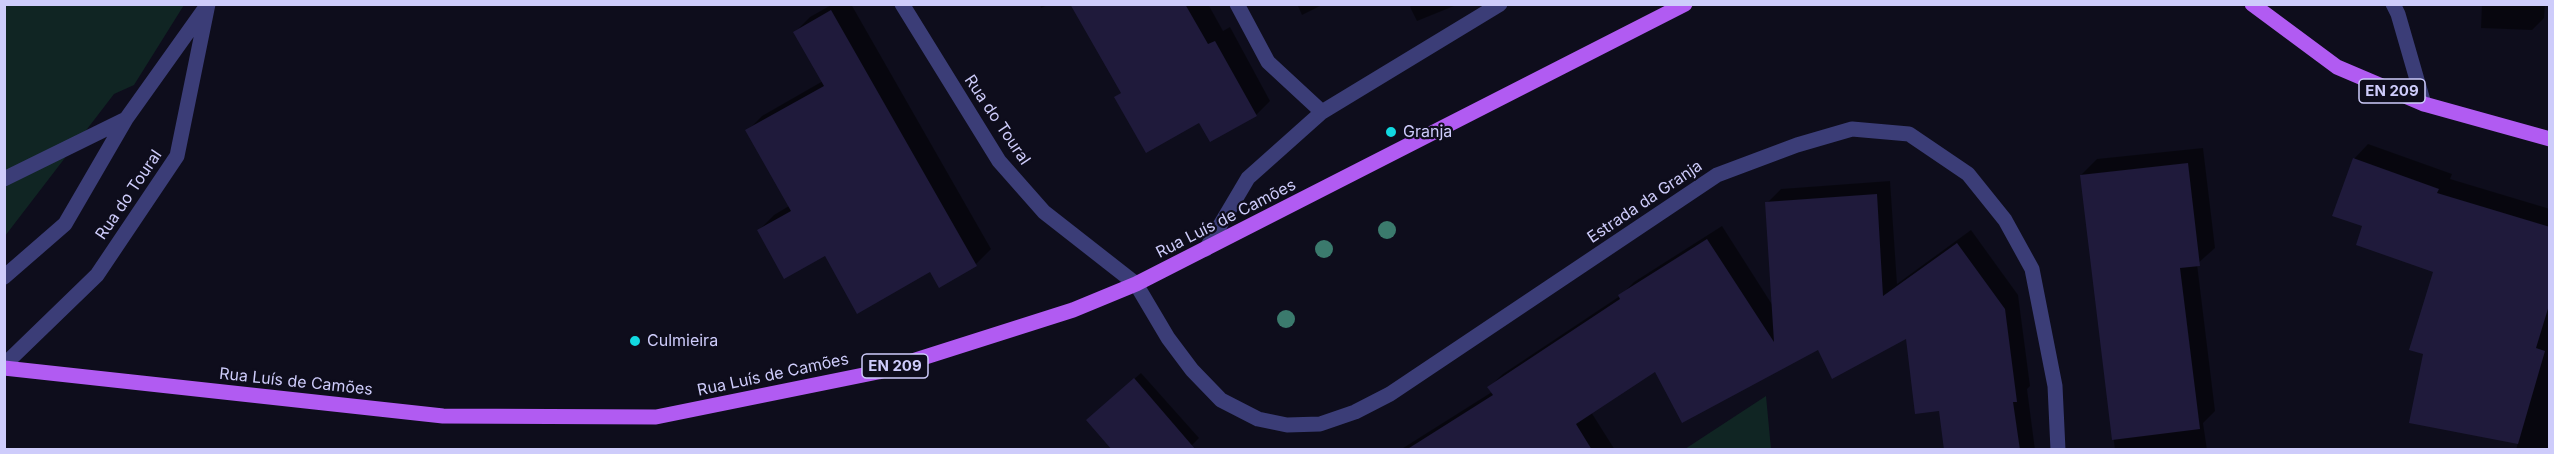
<!DOCTYPE html>
<html>
<head>
<meta charset="utf-8">
<style>
  body { margin:0 }
  #map { position:relative; width:2554px; height:454px; overflow:hidden; background:#0e0d1c; font-family:Inter,sans-serif }
  canvas { display:block }
  .frame { position:absolute; inset:0; border:6px solid #ceccfb; pointer-events:none }
</style>
</head>
<body>
<div id="map">
<canvas width="2554" height="454"></canvas>
<div class="frame"></div>
</div>
<script>
const g = document.querySelector('canvas').getContext('2d');
g.lineJoin = 'round';
function paint(path, color) { g.fillStyle = color; g.fill(path, 'evenodd'); }
const shape = rows => new Path2D(rows.map(r => 'M' + r).join(''));
function stroke(path, color, width, dash) { g.strokeStyle = color; g.lineWidth = width; g.lineCap = dash ? 'butt' : 'round'; g.setLineDash(dash || []); g.stroke(path); }
function drawText(font, color, halo, rows, align = 'center') {
  g.font = font + ' Inter,sans-serif'; g.lineWidth = 4.5; g.setLineDash([]); g.textBaseline = 'middle'; g.strokeStyle = halo; g.fillStyle = color; for (const [text, x, y, turn = 0] of rows) {
    g.save(); g.translate(x, y); g.rotate((+turn || 0) * Math.PI / 180); g.textAlign = isNaN(turn) ? turn : align; if (halo) g.strokeText(text, 0, 0); g.fillText(text, 0, 0); g.restore();
  }
}
const green = shape([
  [5,5,184,5,134,85,114,94,5,236],
  [1766,396,1771,449,1685,449]
]);
const shadow = shape([
  [833,4,851,4,991,249,976,264,931,270,825,254,759,230,774,215,789,206,747,131,762,116,823,81,795,32,810,17],
  [1040,4,1050,4,1041,8],
  [1071,4,1208,4,1223,31,1230,27,1270,101,1256,115,1200,121,1116,97,1122,92],
  [1297,4,1324,4,1302,15],
  [1412,4,1459,4,1417,21,1410,7],
  [2482,4,2545,4,2544,18,2532,30,2481,28],
  [2368,144,2452,174,2450,179,2550,209,2550,450,2516,450,2518,442,2425,353,2434,271,2364,225,2354,159],
  [2203,148,2215,248,2197,264,2215,411,2203,423,2207,450,2115,450,2081,175,2097,159],
  [1890,181,1897,284,1971,230,2018,295,2030,386,2027,389,2035,450,1945,450,1940,410,1907,337,1656,370,1591,412,1615,450,1400,450,1492,392,1489,387,1503,374,1620,296,1634,282,1722,226,1773,306,1767,203,1781,189],
  [1141,373,1199,438,1187,450,1094,414]
]);
const building = shape([
  [1070,4,1185,4,1208,44,1215,41,1257,116,1210,142,1199,123,1146,153,1114,97,1121,93],
  [831,10,977,266,939,288,930,272,857,314,825,256,784,279,757,230,791,211,745,130,824,86,793,32],
  [2353,158,2439,189,2437,193,2550,227,2550,302,2536,348,2545,351,2518,444,2409,423,2423,354,2409,350,2433,272,2356,245,2362,226,2332,216],
  [2188,163,2200,266,2180,268,2200,429,2112,440,2080,175],
  [1877,194,1883,296,1957,243,2005,309,2017,402,2013,402,2020,450,1944,450,1939,411,1915,414,1906,339,1832,379,1818,350,1682,423,1655,372,1576,424,1592,450,1406,450,1493,395,1487,387,1620,299,1618,295,1707,239,1774,342,1765,202],
  [1134,378,1196,450,1112,450,1086,420]
]);
const minor = shape([
  [902,4,999,161,1044,212,1136,284,1168,338,1192,370,1221,400,1258,419,1287,425,1320,424,1355,412,1390,394,1717,175,1797,145,1852,129,1909,134,1968,174,2005,220,2032,269,2055,386,2058,450],
  [1237,4,1268,62,1322,112],
  [2393,4,2398,14,2424,104],
  [4,179,126,119,203,11],
  [1206,249,1248,178,1322,112,1500,4],
  [4,277,65,224,126,119],
  [4,365,97,275,177,156,208,4]
]);
const major = shape([
  [2252,4,2337,67,2424,104,2550,139],
  [4,368,443,416,656,417,878,372,1073,310,1136,284,1685,4]
]);
const trees = [
  [1387,230],
  [1324,249],
  [1286,319]
];
const markers = [
  [1391,132,6,"#12d9e1"],
  [635,341,6,"#12d9e1"]
];
const shields = [
  [2392,91,66],
  [895,366,66]
];
const shieldNames = [
  ["EN 209",2392,91],
  ["EN 209",895,366]
];
const streetNames = [
  ["Rua do Toural",997,120,56],
  ["Rua do Toural",129,195,-56],
  ["Estrada da Granja",1645,202,-34],
  ["Rua Luís de Camões",1226,219,-27],
  ["Rua Luís de Camões",773,375,-12],
  ["Rua Luís de Camões",296,382,6]
];
const poiNames = [
  ["Granja",1403,132],
  ["Culmieira",647,341]
];
paint(green, '#102523');
paint(shadow, '#0007');
paint(building, '#1f1a3b');
stroke(minor, '#3b3d77', 15);
stroke(major, '#b15bf2', 15);
g.fillStyle = '#3b7a6d';
for (const [x, y] of trees) { g.beginPath(); g.arc(x, y, 9, 0, 2 * Math.PI); g.fill(); }
for (const [x, y, r, color] of markers) { const dot = new Path2D(); dot.arc(x, y, r, 0, 2 * Math.PI); g.fillStyle = color; g.fill(dot); stroke(dot, '#0e0d1c', 2); }
for (const [x, y, w] of shields) { const box = new Path2D(); box.roundRect(x - w / 2, y - 12, w, 24, 4.5); g.fillStyle = '#0e0d1c'; g.fill(box); stroke(box, '#ceccfb', 1.5); }
drawText('bold 15px', '#ceccfb', null, shieldNames);
drawText('16px', '#ceccfb', '#0e0d1c', streetNames);
drawText('16px', '#ceccfb', '#0e0d1c', poiNames, 'left');
</script>
</body>
</html>
